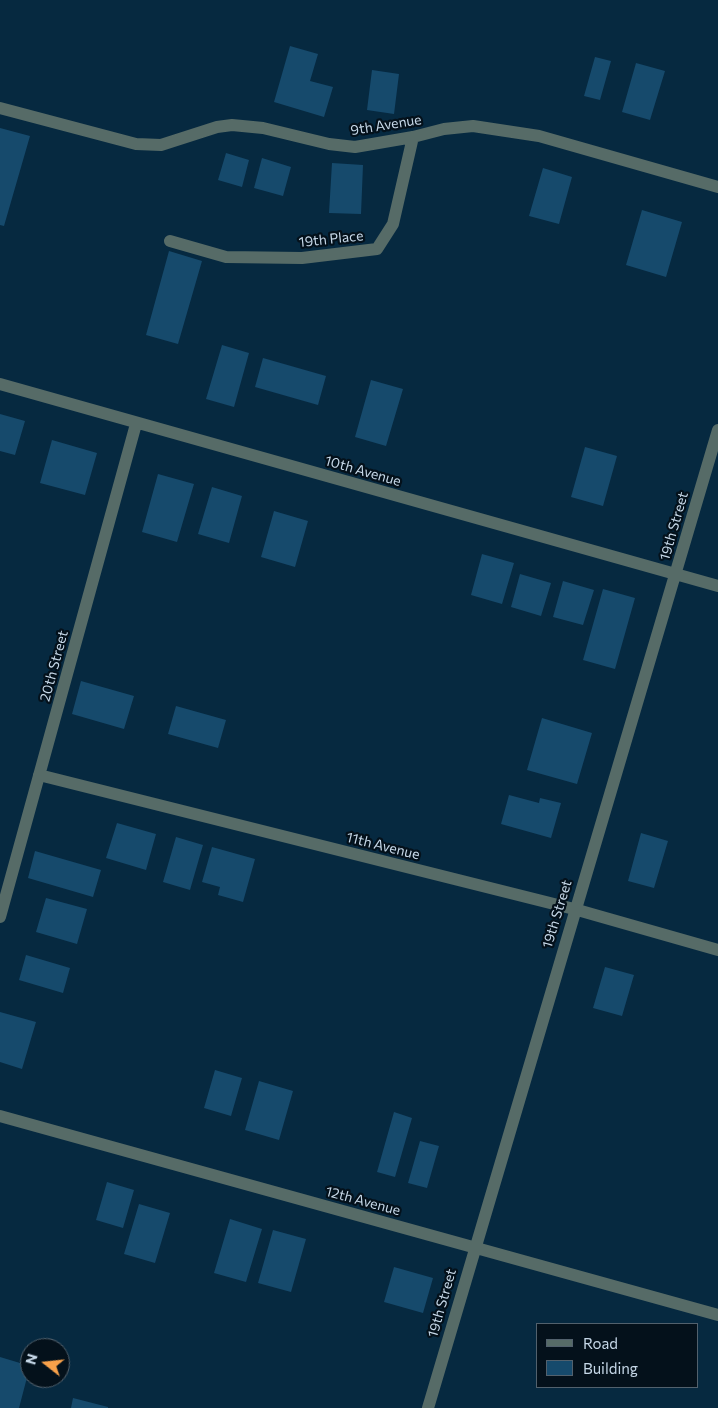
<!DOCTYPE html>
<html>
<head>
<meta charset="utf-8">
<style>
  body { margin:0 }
  #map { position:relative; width:718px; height:1408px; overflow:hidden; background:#062940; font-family:Commissioner,sans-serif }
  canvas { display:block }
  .legend { position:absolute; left:536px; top:1323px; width:162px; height:65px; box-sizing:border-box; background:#04111b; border:1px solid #52616d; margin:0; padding:6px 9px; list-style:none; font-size:15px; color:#c6d8e8 }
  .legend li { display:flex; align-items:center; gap:10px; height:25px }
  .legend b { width:25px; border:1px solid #52616d }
  .north { position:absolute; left:20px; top:1338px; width:50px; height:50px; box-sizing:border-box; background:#04111b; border:1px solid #52616d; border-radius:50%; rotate:286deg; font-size:14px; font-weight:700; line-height:20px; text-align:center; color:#c6d8e8 }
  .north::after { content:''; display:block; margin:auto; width:18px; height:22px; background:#f8a14a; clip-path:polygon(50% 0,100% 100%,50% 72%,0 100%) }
</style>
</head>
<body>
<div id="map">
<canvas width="718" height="1408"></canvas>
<ul class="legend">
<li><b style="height:6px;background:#566b67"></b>Road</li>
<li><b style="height:14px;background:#164a6c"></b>Building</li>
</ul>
<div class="north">N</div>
</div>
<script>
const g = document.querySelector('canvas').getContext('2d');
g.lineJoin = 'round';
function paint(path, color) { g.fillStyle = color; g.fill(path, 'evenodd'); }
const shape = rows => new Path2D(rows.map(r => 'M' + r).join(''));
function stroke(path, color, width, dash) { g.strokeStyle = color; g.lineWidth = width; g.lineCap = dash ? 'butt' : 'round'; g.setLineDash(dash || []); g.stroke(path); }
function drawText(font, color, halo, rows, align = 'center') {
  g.font = font + ' Commissioner,sans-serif'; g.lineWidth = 4.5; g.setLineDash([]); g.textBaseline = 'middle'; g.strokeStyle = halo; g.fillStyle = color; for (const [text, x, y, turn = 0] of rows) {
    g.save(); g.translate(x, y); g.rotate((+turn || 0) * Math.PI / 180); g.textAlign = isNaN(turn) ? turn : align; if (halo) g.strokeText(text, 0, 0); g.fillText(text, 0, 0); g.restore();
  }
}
const building = shape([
  [290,46,318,54,310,81,333,87,324,117,274,102],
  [595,57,611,61,600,100,584,96],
  [636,63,665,71,650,120,622,112],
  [372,70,399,74,394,114,367,110],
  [0,128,30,136,4,226,0,225],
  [226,153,249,160,242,187,218,180],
  [262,158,291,167,283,196,254,188],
  [332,163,363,165,361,214,329,213],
  [543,168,572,177,559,224,529,216],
  [642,210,682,222,666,277,626,265],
  [169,251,202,261,178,344,146,335],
  [222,345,249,353,234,407,206,399],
  [263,358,326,376,318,405,255,387],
  [371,380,403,389,386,446,355,437],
  [0,414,25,421,15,455,0,451],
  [52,440,97,453,85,495,40,483],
  [585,447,617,456,603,506,571,497],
  [158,474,194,484,177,542,142,532],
  [212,487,242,496,229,543,198,534],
  [274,511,308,521,295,567,261,557],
  [482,554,514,563,502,604,471,595],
  [520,574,551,583,541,616,511,607],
  [563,581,594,590,583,625,553,617],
  [603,589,635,598,615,669,583,660],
  [81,681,134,696,124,729,72,714],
  [176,706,226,720,218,748,168,734],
  [542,718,592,733,577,784,527,770],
  [509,795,539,803,540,798,561,803,551,838,501,824],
  [117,823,156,834,146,870,106,858],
  [641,833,668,841,654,888,628,881],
  [176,837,203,845,190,890,163,882],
  [212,847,255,859,243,902,218,895,220,887,202,882],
  [35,851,101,870,93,897,28,878],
  [46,898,87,909,77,944,36,932],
  [26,955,70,968,63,993,19,980],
  [605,967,634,975,622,1016,593,1008],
  [0,1012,36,1022,22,1069,0,1062],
  [215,1070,242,1078,231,1116,204,1108],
  [259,1081,293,1091,279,1140,245,1130],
  [394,1112,412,1118,395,1177,377,1172],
  [420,1141,439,1146,427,1188,408,1183],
  [107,1182,134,1190,123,1228,96,1220],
  [139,1204,170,1213,155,1263,124,1254],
  [230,1219,262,1229,246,1282,214,1273],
  [273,1230,306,1239,291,1292,258,1283],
  [394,1267,433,1278,423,1313,384,1302],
  [0,1357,30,1366,19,1408,0,1408],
  [73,1398,108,1407,108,1408,71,1408]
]);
const minor = shape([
  [0,108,136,144,161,145,217,127,232,125,263,128,329,144,355,147,413,137,444,129,473,126,539,136,718,187],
  [170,241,226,257,302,258,377,249,393,224,413,137],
  [0,384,718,586],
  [39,775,574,909,718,950],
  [0,917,136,424],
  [0,1116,718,1315],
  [428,1408,718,430]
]);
const streetNames = [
  ["9th Avenue",386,125,-9],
  ["19th Place",331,239,-6],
  ["10th Avenue",363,471,16],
  ["19th Street",674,526,-74],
  ["20th Street",54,666,-75],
  ["11th Avenue",383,846,14],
  ["19th Street",557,914,-73],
  ["12th Avenue",363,1201,15],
  ["19th Street",442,1303,-74]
];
paint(building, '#164a6c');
stroke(minor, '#566b67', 12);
drawText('14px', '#c6d8e8', '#04111b', streetNames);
</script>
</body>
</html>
